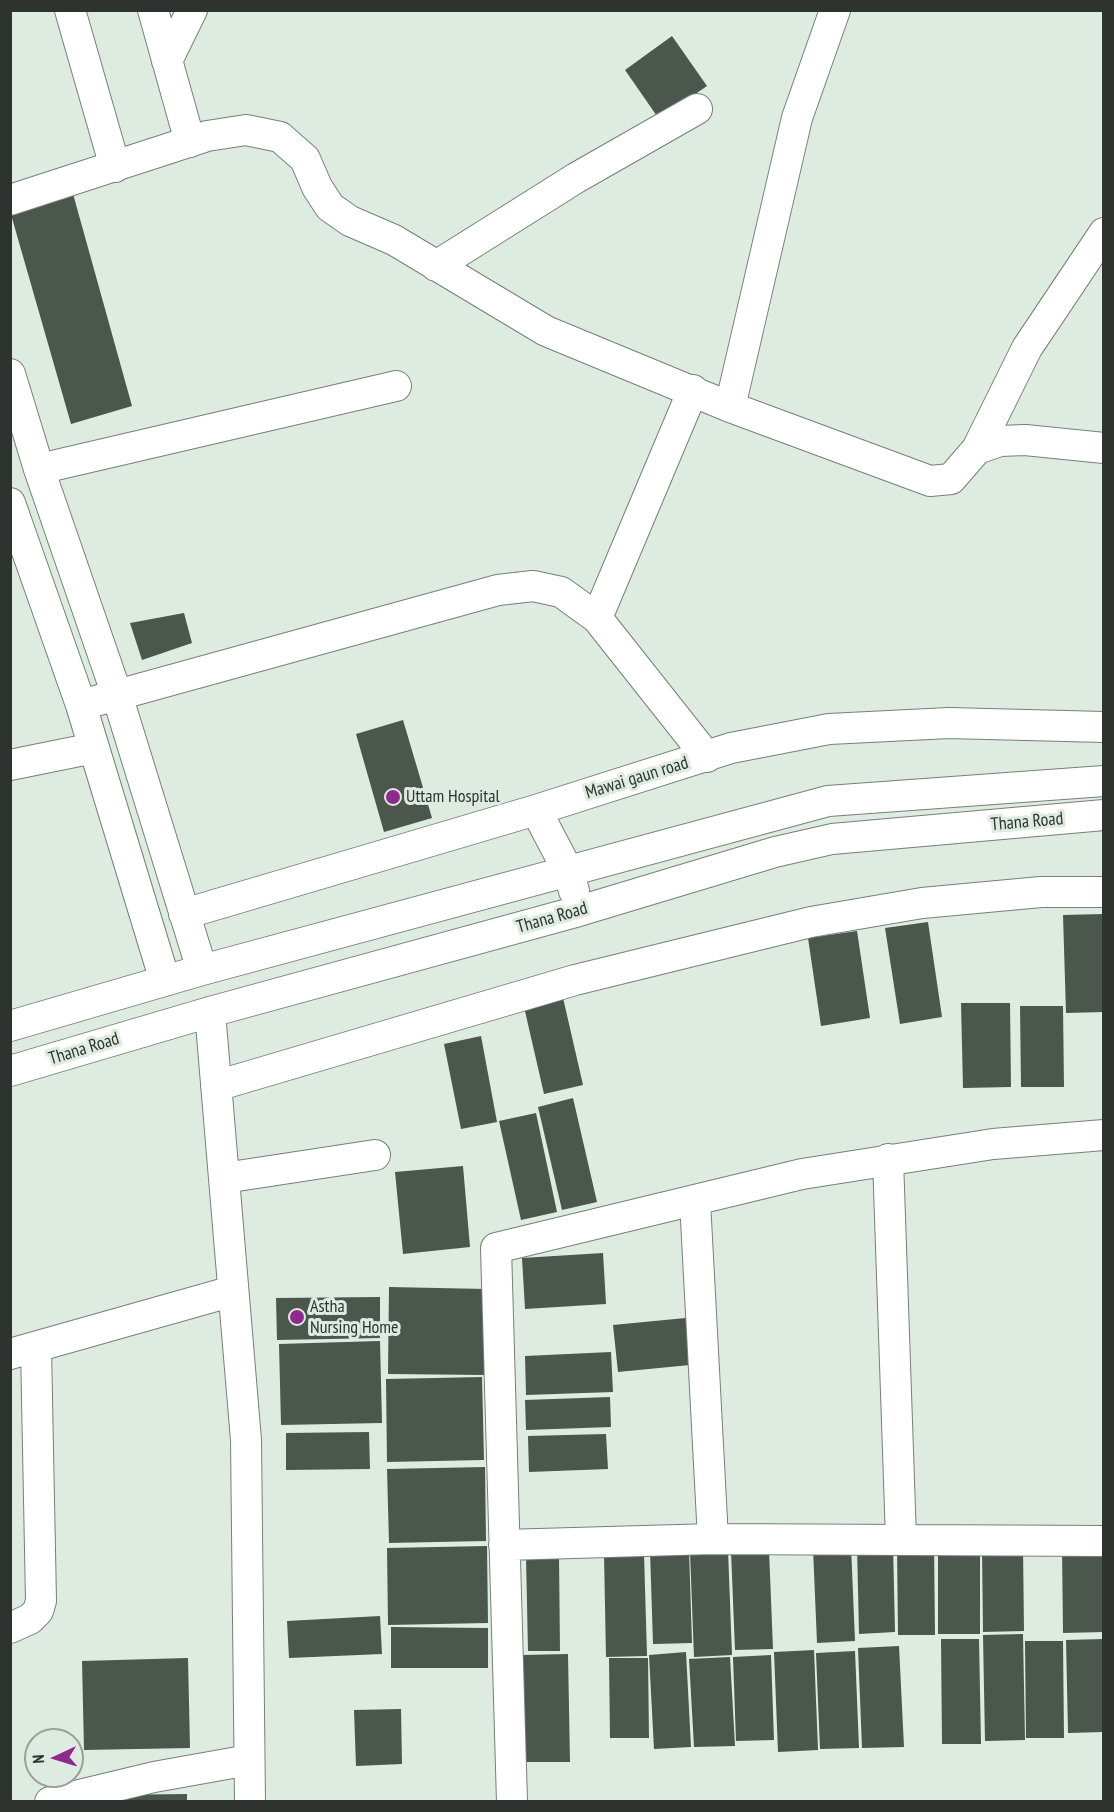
<!DOCTYPE html>
<html>
<head>
<meta charset="utf-8">
<style>
  body { margin:0 }
  #map { position:relative; width:1114px; height:1812px; overflow:hidden; background:#deebe0; font-family:"PT Sans Narrow",sans-serif }
  canvas { display:block }
  .frame { position:absolute; inset:0; border:12px solid #2e332f; pointer-events:none }
  .north { position:absolute; left:24px; top:1728px; width:60px; height:60px; box-sizing:border-box; background:#deebe0; border:2px solid #98a199; border-radius:50%; rotate:266deg; font-size:16px; font-weight:700; line-height:24px; text-align:center; color:#2e332f }
  .north::after { content:''; display:block; margin:auto; width:21px; height:27px; background:#90298e; clip-path:polygon(50% 0,100% 100%,50% 72%,0 100%) }
</style>
</head>
<body>
<div id="map">
<canvas width="1114" height="1812"></canvas>
<div class="frame"></div>
<div class="north">N</div>
</div>
<script>
const g = document.querySelector('canvas').getContext('2d');
g.lineJoin = 'round';
function paint(path, color) { g.fillStyle = color; g.fill(path, 'evenodd'); }
const shape = rows => new Path2D(rows.map(r => 'M' + r).join(''));
function stroke(path, color, width, dash) { g.strokeStyle = color; g.lineWidth = width; g.lineCap = dash ? 'butt' : 'round'; g.setLineDash(dash || []); g.stroke(path); }
function drawText(font, color, halo, rows, align = 'center') {
  g.font = font + ' "PT Sans Narrow",sans-serif'; g.lineWidth = 6; g.setLineDash([]); g.textBaseline = 'middle'; g.strokeStyle = halo; g.fillStyle = color; for (const [text, x, y, turn = 0] of rows) {
    g.save(); g.translate(x, y); g.rotate((+turn || 0) * Math.PI / 180); g.textAlign = isNaN(turn) ? turn : align; if (halo) g.strokeText(text, 0, 0); g.fillText(text, 0, 0); g.restore();
  }
}
const building = shape([
  [672,36,707,86,659,119,625,70],
  [70,183,132,406,71,424,10,211],
  [184,613,192,643,142,660,130,623],
  [403,720,432,818,384,832,356,734],
  [1104,914,1104,1012,1066,1013,1063,915],
  [928,922,942,1017,900,1024,885,928],
  [857,931,870,1018,821,1026,808,938],
  [561,989,583,1085,544,1094,522,998],
  [961,1003,1010,1003,1011,1087,963,1088],
  [1020,1006,1063,1006,1064,1087,1021,1087],
  [481,1036,497,1122,461,1129,444,1044],
  [573,1098,597,1202,562,1210,538,1107],
  [536,1113,557,1212,521,1220,499,1121],
  [463,1166,470,1247,403,1254,395,1172],
  [603,1253,606,1304,525,1309,522,1258],
  [389,1287,486,1289,485,1375,388,1374],
  [380,1297,380,1338,277,1340,276,1298],
  [696,1317,700,1364,618,1372,613,1325],
  [380,1341,382,1423,281,1425,279,1344],
  [611,1352,613,1392,526,1395,525,1356],
  [482,1377,484,1460,387,1462,386,1379],
  [610,1397,611,1427,526,1430,525,1400],
  [369,1432,370,1469,286,1470,286,1433],
  [606,1434,608,1469,529,1472,528,1436],
  [485,1467,486,1541,389,1543,387,1469],
  [893,1544,895,1632,859,1634,857,1545],
  [934,1544,935,1635,898,1635,897,1545],
  [1104,1544,1104,1632,1063,1633,1062,1545],
  [487,1546,488,1623,388,1625,387,1548],
  [851,1546,855,1641,817,1643,813,1548],
  [1023,1547,1024,1631,983,1632,982,1548],
  [938,1548,980,1548,980,1634,938,1634],
  [689,1550,692,1643,653,1644,650,1551],
  [728,1550,732,1655,694,1657,690,1552],
  [769,1550,773,1649,735,1650,731,1551],
  [644,1553,647,1656,606,1657,604,1554],
  [526,1556,559,1556,560,1651,528,1651],
  [380,1616,382,1654,289,1658,287,1621],
  [391,1627,488,1628,488,1668,391,1668],
  [1023,1634,1025,1740,985,1741,983,1635],
  [941,1639,979,1639,981,1744,942,1744],
  [1104,1639,1104,1732,1068,1733,1066,1640],
  [1025,1641,1063,1641,1064,1738,1026,1738],
  [899,1646,904,1747,862,1748,858,1648],
  [814,1650,818,1750,778,1752,774,1652],
  [855,1651,859,1748,820,1749,816,1653],
  [686,1652,691,1747,654,1749,649,1655],
  [568,1654,570,1762,524,1762,523,1655],
  [771,1655,774,1740,736,1741,733,1657],
  [730,1657,735,1746,694,1747,689,1659],
  [188,1658,190,1748,84,1750,82,1661],
  [609,1658,648,1658,649,1738,610,1738],
  [401,1709,402,1764,356,1766,354,1710],
  [187,1794,187,1802,104,1802,103,1795]
]);
const minor = shape([
  [70,10,115,167],
  [153,10,190,142],
  [167,61,192,10],
  [10,200,207,136,246,130,280,137,305,159,317,187,330,207,350,221,394,240,546,331,730,407,930,481,951,479,977,449,1000,441,1025,440,1104,448],
  [436,266,576,178,697,109],
  [10,374,39,469,117,695,202,970],
  [730,407,797,118,835,10],
  [977,449,1027,348,1104,233],
  [39,469,396,386],
  [10,503,81,705,165,981],
  [597,618,693,390],
  [81,705,498,590,533,586,561,592,597,618,707,757],
  [10,765,94,748],
  [536,810,569,873,574,891],
  [184,914,536,810,731,748,829,729,949,723,1104,727],
  [210,1012,246,1440,250,1802],
  [10,1026,202,970,828,801,1104,781],
  [10,1071,210,1012,579,911,775,852,832,839,1104,815],
  [216,1086,575,980,811,922,922,903,1041,892,1104,892],
  [888,1159,901,1539],
  [224,1178,375,1155],
  [695,1201,713,1539],
  [10,1354,233,1291],
  [504,1545,713,1539,1104,1541],
  [10,1628,30,1619,38,1611,41,1601,36,1347],
  [50,1802,154,1777,249,1760],
  [512,1802,496,1248,802,1174,993,1144,1104,1135]
]);
const markers = [
  [393,797,8,"#90298e"],
  [297,1317,8,"#90298e"]
];
const streetNames = [
  ["Mawai gaun road",637,778,-17],
  ["Thana Road",1027,822,-5],
  ["Thana Road",552,918,-16],
  ["Thana Road",84,1049,-17]
];
const poiNames = [
  ["Uttam Hospital",406,797],
  ["Astha",310,1307],
  ["Nursing Home",310,1328]
];
paint(building, '#4b564c');
stroke(minor, '#758177', 32);
stroke(minor, '#fff', 30);
for (const [x, y, r, color] of markers) { const dot = new Path2D(); dot.arc(x, y, r, 0, 2 * Math.PI); g.fillStyle = color; g.fill(dot); stroke(dot, '#deebe0', 2); }
drawText('18px', '#2e332f', '#deebe0', streetNames);
drawText('18px', '#2e332f', '#deebe0', poiNames, 'left');
</script>
</body>
</html>
